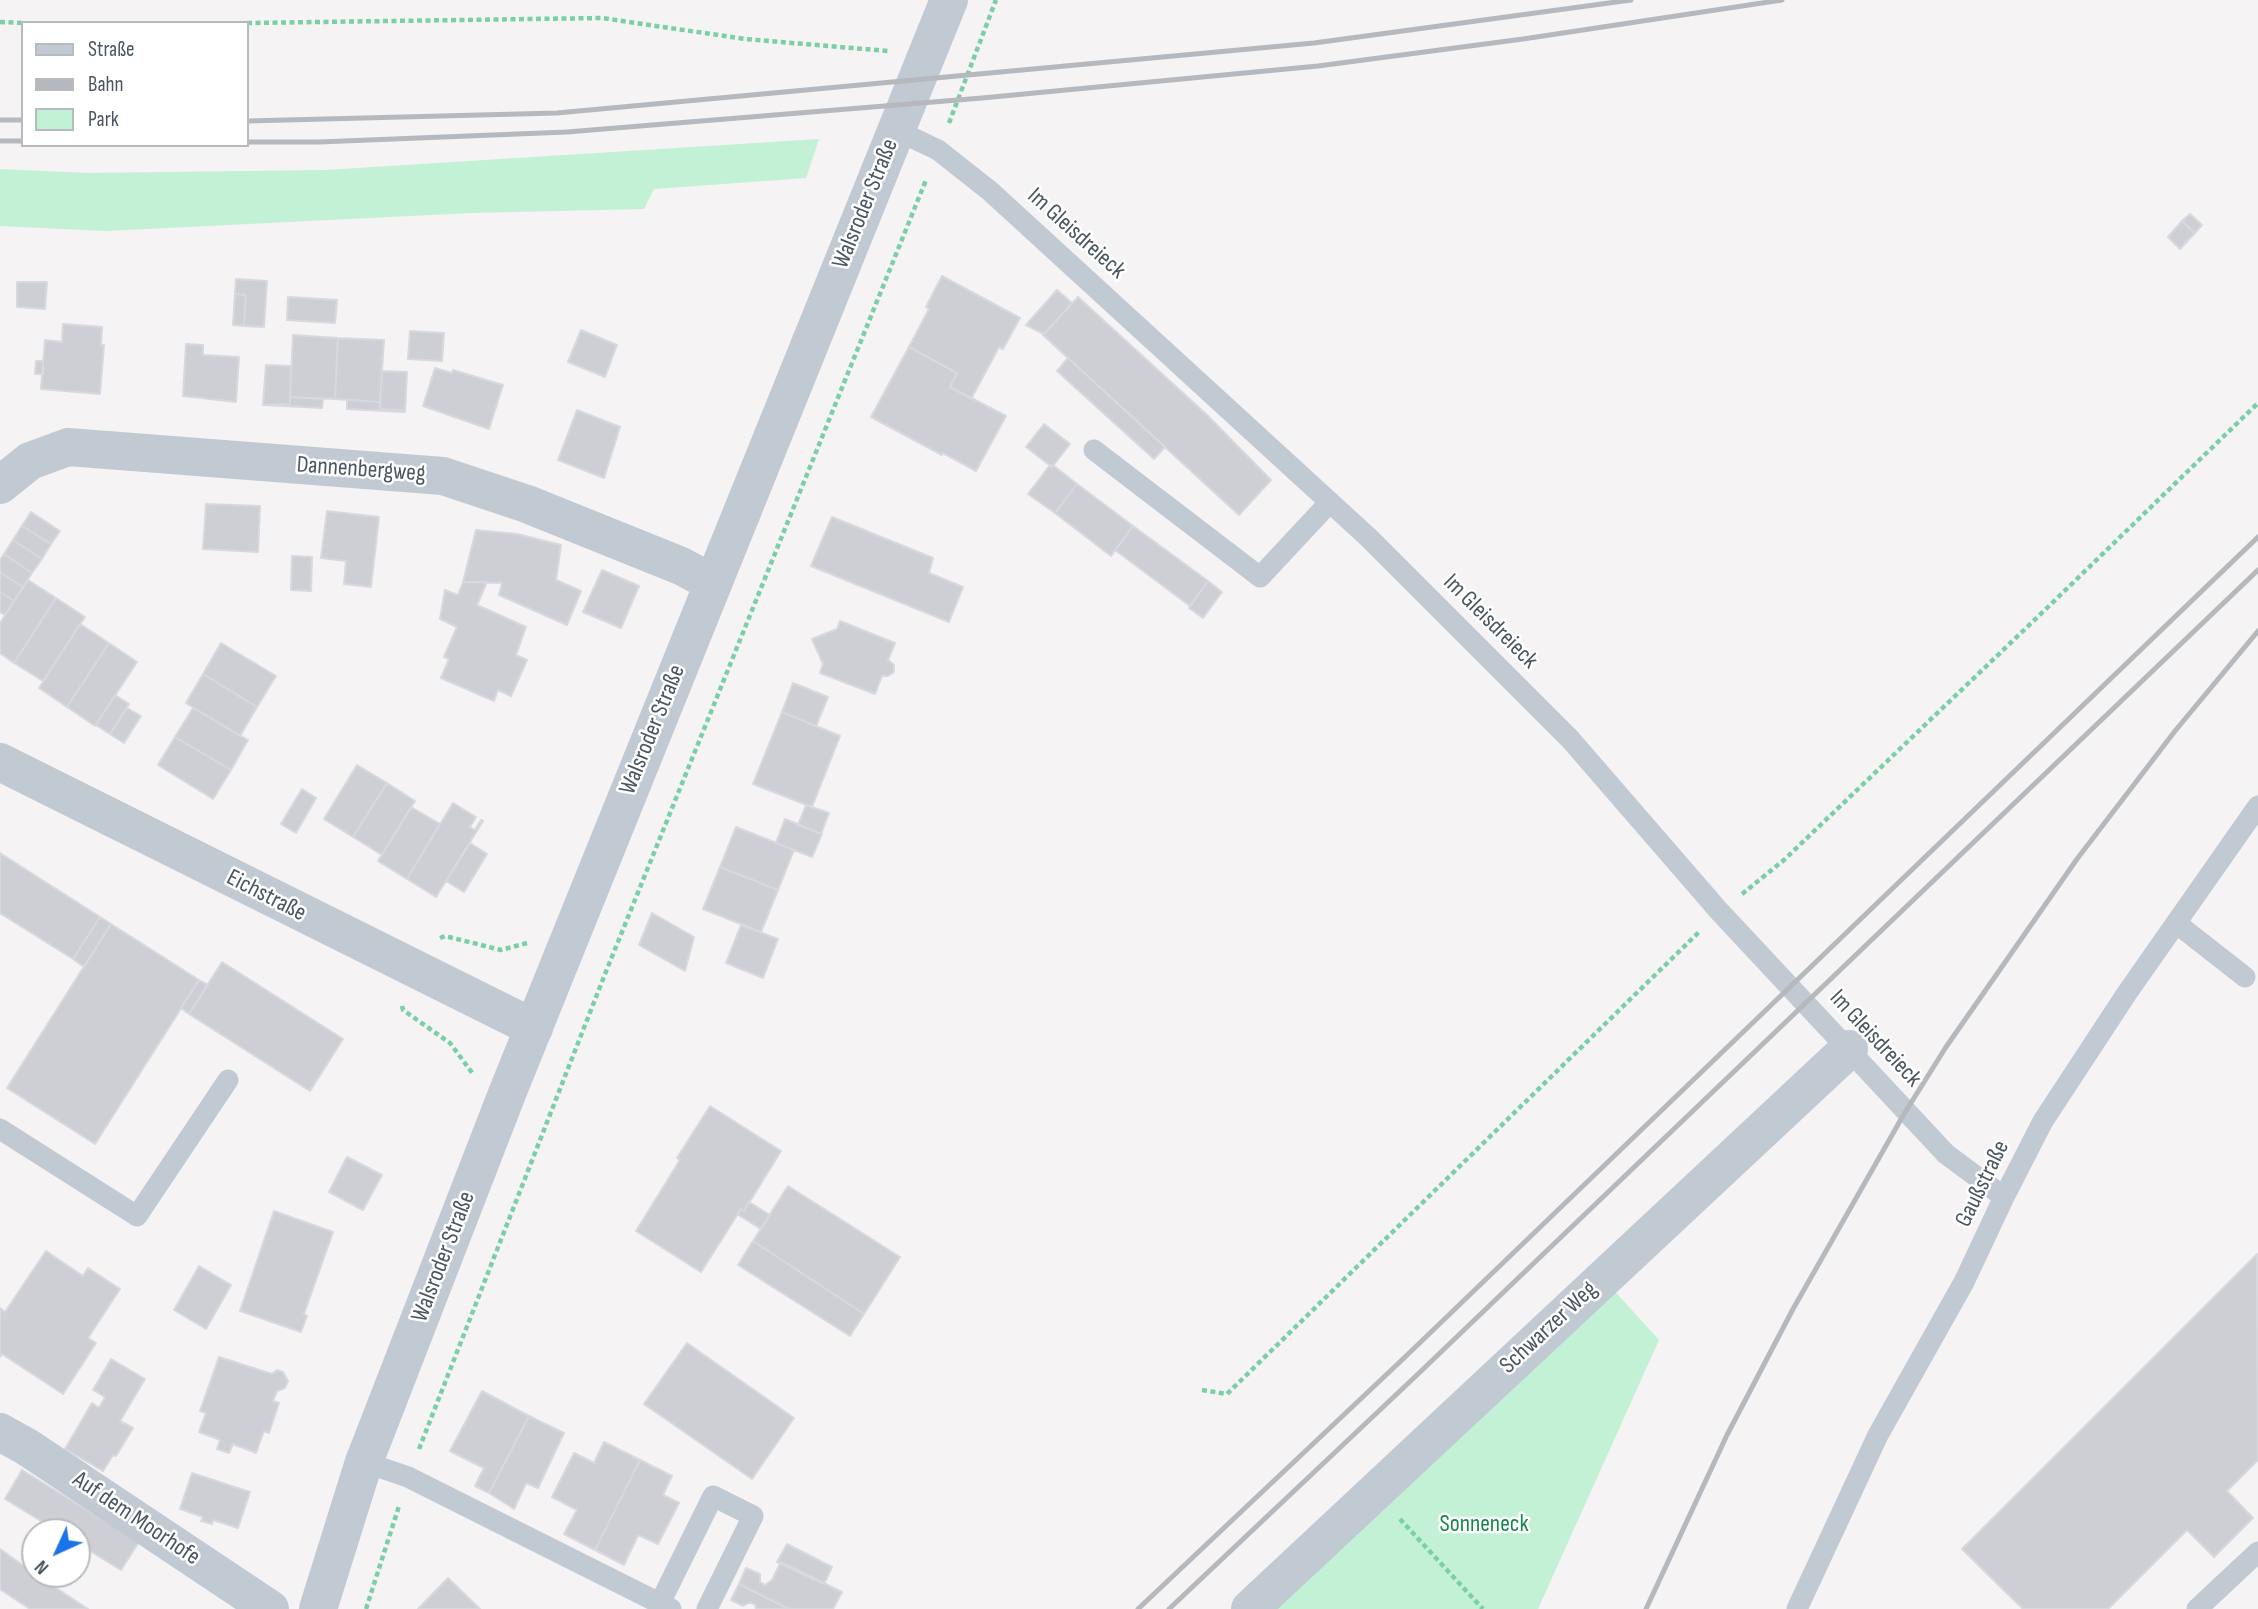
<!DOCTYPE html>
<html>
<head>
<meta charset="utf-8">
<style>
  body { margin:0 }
  #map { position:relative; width:2258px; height:1609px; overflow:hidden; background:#f5f3f3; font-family:"Sofia Sans Condensed",sans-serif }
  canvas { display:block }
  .legend { position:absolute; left:21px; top:21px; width:228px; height:126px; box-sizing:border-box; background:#fff; border:2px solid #b7bbc0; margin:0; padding:9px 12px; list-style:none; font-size:21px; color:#4a5661 }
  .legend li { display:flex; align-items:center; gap:14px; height:35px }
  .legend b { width:35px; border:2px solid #b7bbc0 }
  .north { position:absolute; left:21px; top:1518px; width:70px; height:70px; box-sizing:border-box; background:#fff; border:2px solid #b7bbc0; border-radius:50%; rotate:225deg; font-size:19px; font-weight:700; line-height:28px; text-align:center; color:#4a5661 }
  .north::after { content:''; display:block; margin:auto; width:24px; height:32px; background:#1a73e8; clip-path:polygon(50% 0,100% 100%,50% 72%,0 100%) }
</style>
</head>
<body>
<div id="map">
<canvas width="2258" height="1609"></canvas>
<ul class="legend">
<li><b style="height:9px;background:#c1cad2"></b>Straße</li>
<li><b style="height:9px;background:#b5b8bd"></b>Bahn</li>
<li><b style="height:19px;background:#c3f1d5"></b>Park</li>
</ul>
<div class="north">N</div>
</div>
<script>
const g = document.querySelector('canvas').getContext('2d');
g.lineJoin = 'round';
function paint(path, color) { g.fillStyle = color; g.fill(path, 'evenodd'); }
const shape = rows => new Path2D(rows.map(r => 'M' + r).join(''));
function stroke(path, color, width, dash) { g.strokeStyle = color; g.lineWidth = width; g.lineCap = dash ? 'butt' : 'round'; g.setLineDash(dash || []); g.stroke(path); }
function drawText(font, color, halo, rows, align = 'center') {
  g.font = font + ' "Sofia Sans Condensed",sans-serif'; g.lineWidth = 5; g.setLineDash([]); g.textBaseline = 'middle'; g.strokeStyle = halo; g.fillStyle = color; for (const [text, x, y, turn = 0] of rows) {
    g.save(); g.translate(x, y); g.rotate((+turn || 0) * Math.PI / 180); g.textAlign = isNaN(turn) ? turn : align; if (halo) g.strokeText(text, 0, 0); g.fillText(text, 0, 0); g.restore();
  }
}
const green = shape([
  [819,139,806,178,654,189,644,209,471,213,106,231,0,226,0,169,88,173,326,170],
  [1610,1286,1659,1340,1538,1609,1274,1609]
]);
const building = shape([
  [2190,214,2202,225,2195,233,2182,221,2190,214],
  [2182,221,2195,233,2180,249,2168,237,2182,221],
  [942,276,1020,318,1003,349,999,347,971,399,950,387,957,373,909,347,929,309,926,307,942,276],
  [236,279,267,281,264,327,244,326,246,295,235,294,236,279],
  [17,282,47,282,45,309,17,307,17,282],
  [1057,290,1072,303,1044,334,1026,325,1057,290],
  [235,294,246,295,244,326,233,325,235,294],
  [288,297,337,300,335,323,287,320,288,297],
  [1078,297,1206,414,1271,480,1239,515,1043,335,1078,297],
  [63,324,102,327,101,345,104,345,100,394,41,389,45,340,62,342,63,324],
  [581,330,617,345,605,377,568,362,581,330],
  [410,331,444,333,442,361,408,359,410,331],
  [293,335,338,338,335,399,290,397,293,335],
  [338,338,384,340,380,402,335,399,338,338],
  [186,344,203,345,203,355,239,357,236,402,183,396,186,344],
  [909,347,957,373,950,387,1006,416,976,471,943,453,942,455,871,417,909,347],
  [1068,358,1165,447,1154,459,1057,371,1068,358],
  [36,361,43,361,43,374,35,374,36,361],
  [266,365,291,366,290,404,263,405,266,365],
  [435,368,452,373,453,370,503,385,489,429,423,406,435,368],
  [382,371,407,372,405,412,380,409,382,371],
  [290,397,323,399,322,408,265,405,290,404,290,397],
  [347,400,380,402,380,409,403,410,403,412,347,409,347,400],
  [577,410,620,427,604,478,558,460,577,410],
  [1044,424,1070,444,1052,467,1026,447,1044,424],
  [1050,465,1054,466,1077,484,1055,513,1028,494,1050,465],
  [1077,484,1133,526,1111,556,1055,513,1077,484],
  [206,504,260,506,258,552,203,549,206,504],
  [327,511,379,517,371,587,344,584,346,561,321,558,327,511],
  [31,512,60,531,51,544,22,526,31,512],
  [832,517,933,558,929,573,963,587,949,622,811,566,832,517],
  [22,526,51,544,42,559,13,540,22,526],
  [1133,526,1208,581,1190,606,1115,550,1133,526],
  [476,530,517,534,561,545,556,580,581,591,567,625,499,595,502,583,463,582,476,530],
  [13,540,42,559,32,573,4,554,13,540],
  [4,554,32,573,23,587,0,572,0,560,4,554],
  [292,556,312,557,311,591,291,590,292,556],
  [602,570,639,586,621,628,583,612,602,570],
  [0,572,23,587,14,601,0,592,0,572],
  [28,580,56,598,14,663,0,653,0,623,28,580],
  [1208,581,1222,592,1203,618,1189,608,1208,581],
  [463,582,487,582,477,605,526,627,516,655,527,660,511,696,498,690,494,701,441,678,449,659,444,657,457,627,440,619,445,590,458,595,463,582],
  [0,592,14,601,5,615,0,612,0,592],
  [56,598,85,617,43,681,14,663,56,598],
  [840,621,895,643,888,660,894,665,894,672,888,676,882,676,875,694,820,673,823,664,812,639,837,629,840,621],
  [80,624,109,643,67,707,39,688,80,624],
  [109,643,137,662,95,726,67,707,109,643],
  [221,643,276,676,257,707,203,674,221,643],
  [203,674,257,707,240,736,186,703,203,674],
  [793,683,828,697,816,726,782,712,793,683],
  [115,695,129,704,110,734,96,725,115,695],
  [127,708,141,716,124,743,110,734,127,708],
  [193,708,248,740,231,770,175,737,193,708],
  [782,712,840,736,812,807,753,784,782,712],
  [175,737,231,770,213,799,158,765,175,737],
  [357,765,387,783,353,837,324,819,357,765],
  [387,783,415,801,382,855,353,837,387,783],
  [302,789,316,798,296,833,281,824,302,789],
  [453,803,476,817,470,827,475,830,481,820,483,821,436,897,407,879,453,803],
  [806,805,829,813,821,834,798,825,806,805],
  [411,807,440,824,407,879,378,861,411,807],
  [785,819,822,834,812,857,776,843,785,819],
  [736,827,794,850,778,890,720,867,736,827],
  [470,843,487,854,464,892,446,881,470,843],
  [0,853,100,917,73,959,0,913,0,853],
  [720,867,778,890,761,932,703,909,720,867],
  [652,913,694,937,685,971,639,945,652,913],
  [100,917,111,924,84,967,73,959,100,917],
  [111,924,199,980,95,1144,7,1088,111,924],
  [741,925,778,939,763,978,726,963,741,925],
  [222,962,343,1039,310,1091,189,1014,222,962],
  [199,980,208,985,189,1014,181,1008,199,980],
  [710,1106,781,1151,744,1211,741,1209,701,1272,636,1231,680,1160,677,1158,710,1106],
  [347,1157,382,1175,363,1210,329,1192,347,1157],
  [788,1186,900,1257,864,1314,753,1241,788,1186],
  [749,1202,770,1215,761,1229,737,1214,741,1209,744,1211,749,1202],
  [274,1211,333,1232,304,1314,307,1316,301,1332,240,1311,274,1211],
  [753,1241,864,1314,850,1336,738,1265,753,1241],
  [46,1251,83,1276,88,1268,120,1289,88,1338,96,1343,63,1394,2,1354,0,1357,0,1308,5,1312,46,1251],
  [2257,1254,2258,1460,2227,1491,2253,1518,2214,1557,2187,1530,2108,1609,2023,1609,1962,1549,2257,1254],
  [199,1266,231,1285,206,1329,174,1310,199,1266],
  [687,1343,794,1418,752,1479,644,1404,687,1343],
  [219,1357,272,1374,277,1370,283,1372,288,1381,285,1388,277,1391,273,1401,279,1403,269,1433,264,1431,256,1453,233,1444,229,1453,217,1449,220,1440,199,1432,206,1413,200,1411,219,1357],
  [111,1359,145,1379,120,1421,133,1428,116,1456,113,1455,103,1471,65,1449,92,1403,99,1408,105,1397,93,1390,111,1359],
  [482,1391,529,1416,489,1493,475,1486,484,1468,450,1451,482,1391],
  [529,1416,564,1433,538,1488,526,1483,514,1509,489,1493,529,1416],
  [604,1442,640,1460,595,1550,564,1534,577,1510,552,1497,574,1453,594,1463,604,1442],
  [640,1460,672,1476,663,1495,679,1503,658,1544,638,1535,624,1565,595,1550,640,1460],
  [22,1470,139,1542,121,1570,77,1543,77,1532,59,1532,5,1499,22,1470],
  [192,1473,250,1492,238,1528,213,1520,212,1524,201,1521,203,1517,180,1509,192,1473],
  [787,1544,832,1567,824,1584,777,1562,787,1544],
  [0,1549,35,1574,88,1609,30,1609,0,1589,0,1549],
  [781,1562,842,1592,833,1609,789,1609,739,1584,746,1568,760,1574,760,1582,765,1585,772,1580,781,1562],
  [448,1578,480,1609,418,1609,448,1578],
  [739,1584,789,1609,756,1609,755,1605,750,1602,743,1606,731,1600,739,1584]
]);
const path = shape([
  [0,22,23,23],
  [247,23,602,18,745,39,888,51],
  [949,123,996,0],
  [1742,894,1784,860,2048,607,2258,403],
  [440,938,445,936,501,950,527,943],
  [402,1006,403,1010,450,1043,473,1074],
  [1202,1390,1227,1394,1699,932],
  [419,1449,607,969,926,180],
  [1400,1519,1483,1609],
  [366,1609,399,1506]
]);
const service = shape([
  [896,130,938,150,990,191,1369,538,1571,740,1720,912,1946,1154,2004,1197],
  [1094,450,1260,577,1330,502],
  [2176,923,2245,977],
  [0,1129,137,1216,228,1080],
  [364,1462,408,1477,671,1609],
  [660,1603,713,1496,753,1516,707,1609],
  [1797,1609,1878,1435,1964,1282,2004,1197,2043,1121,2127,993,2258,806],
  [2197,1609,2258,1552]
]);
const minor = shape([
  [0,485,30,461,68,447,443,476,527,504,681,566,713,583],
  [0,762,534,1028],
  [0,1432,27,1447,270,1609],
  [1250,1609,1849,1049]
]);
const tertiary = shape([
  [318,1609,364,1462,508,1091,949,0]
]);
const rail = shape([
  [0,120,23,120],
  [247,121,557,113,1314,43,1631,0],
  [0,141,23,141],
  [247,142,319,142,567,132,982,98,1318,66,1523,39,1782,0],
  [1138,1609,1404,1358,2258,537],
  [1169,1609,1418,1374,2258,570],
  [1646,1609,1727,1435,1793,1309,1904,1114,1946,1047,2077,859,2175,731,2258,631]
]);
const streetNames = [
  ["Walsroder Straße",866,204,-68],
  ["Im Gleisdreieck",1076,234,42],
  ["Dannenbergweg",361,470,4],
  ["Im Gleisdreieck",1490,622,45],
  ["Walsroder Straße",653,730,-68],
  ["Eichstraße",266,896,27],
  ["Im Gleisdreieck",1875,1039,47],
  ["Gaußstraße",1983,1184,-64],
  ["Walsroder Straße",444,1257,-69],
  ["Schwarzer Weg",1549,1328,-43],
  ["Auf dem Moorhofe",136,1519,34]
];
const parkNames = [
  ["Sonneneck",1484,1525]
];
paint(green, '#c3f1d5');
paint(building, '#cdcfd5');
stroke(building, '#d7d9de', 2);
stroke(path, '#7ad0a6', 4.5, [5, 3.5]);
stroke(service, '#c1cad2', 21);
stroke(minor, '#c1cad2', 38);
stroke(tertiary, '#c1cad2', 38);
stroke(rail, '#b5b8bd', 5);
drawText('24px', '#4a5661', '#fff', streetNames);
drawText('24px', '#17864f', '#fff', parkNames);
</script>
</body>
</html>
